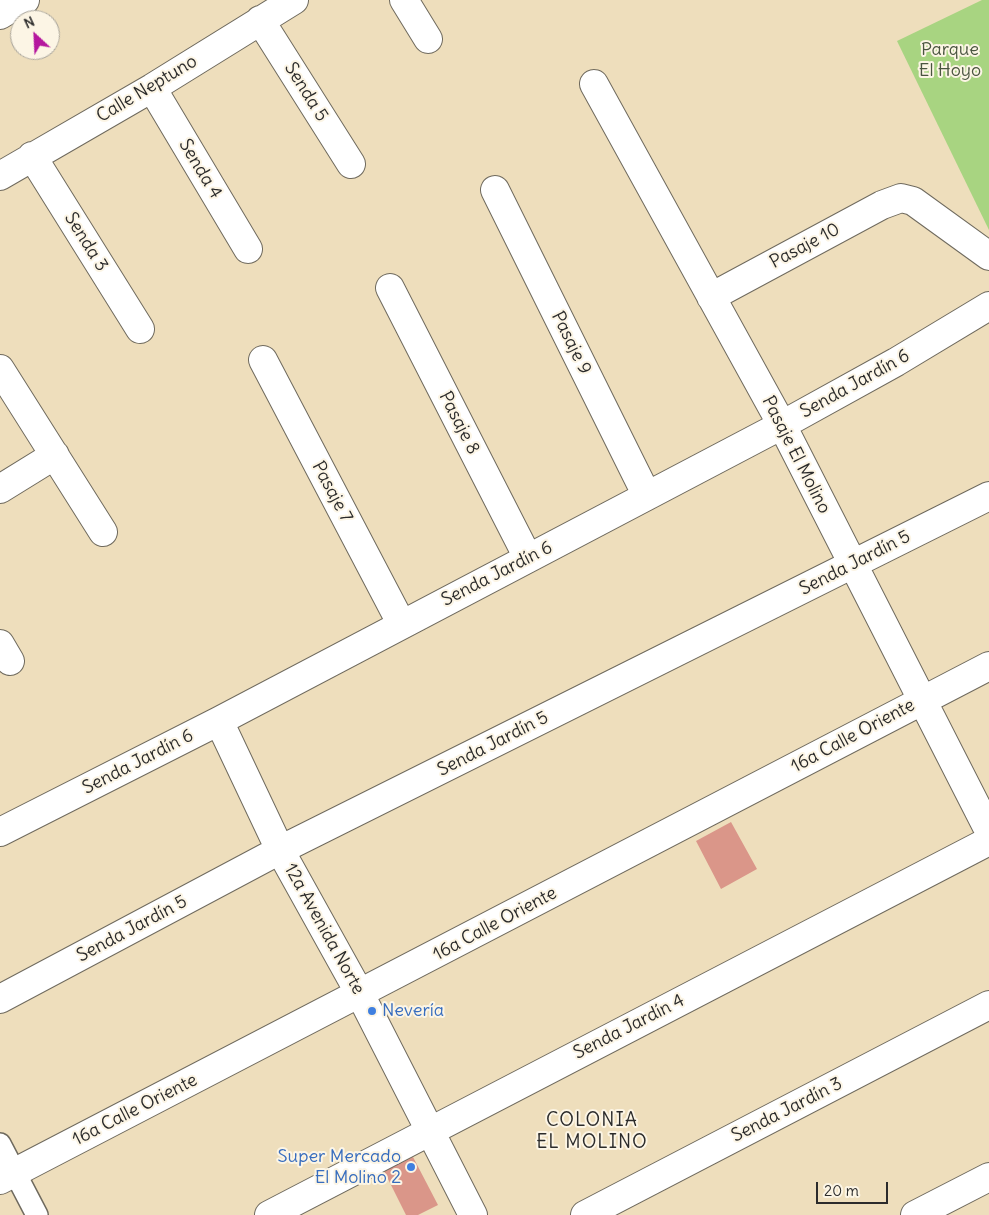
<!DOCTYPE html>
<html>
<head>
<meta charset="utf-8">
<style>
  body { margin:0 }
  #map { position:relative; width:989px; height:1215px; overflow:hidden; background:#eedebc; font-family:Delius,sans-serif }
  canvas { display:block }
  .north { position:absolute; left:10px; top:10px; width:50px; height:50px; box-sizing:border-box; background:#fcf5e5; border:1px solid #a8a49b; border-radius:50%; rotate:335deg; font-size:14px; font-weight:700; line-height:20px; text-align:center; color:#2b2b2b }
  .north::after { content:''; display:block; margin:auto; width:18px; height:22px; background:#b5179e; clip-path:polygon(50% 0,100% 100%,50% 72%,0 100%) }
  .scale { position:absolute; left:816px; top:1182px; width:72px; height:22px; box-sizing:border-box; border:2px solid #2b2b2b; border-top:0; padding-left:6px; font-size:15px; line-height:18px; white-space:nowrap; color:#2b2b2b; -webkit-text-stroke:4px #fcf5e5; paint-order:stroke }
</style>
</head>
<body>
<div id="map">
<canvas width="989" height="1215"></canvas>
<div class="north">N</div>
<div class="scale">20 m</div>
</div>
<script>
const g = document.querySelector('canvas').getContext('2d');
g.lineJoin = 'round';
function paint(path, color) { g.fillStyle = color; g.fill(path, 'evenodd'); }
const shape = rows => new Path2D(rows.map(r => 'M' + r).join(''));
function stroke(path, color, width, dash) { g.strokeStyle = color; g.lineWidth = width; g.lineCap = dash ? 'butt' : 'round'; g.setLineDash(dash || []); g.stroke(path); }
function drawText(font, color, halo, rows, align = 'center') {
  g.font = font + ' Delius,sans-serif'; g.lineWidth = 4; g.setLineDash([]); g.textBaseline = 'middle'; g.strokeStyle = halo; g.fillStyle = color; for (const [text, x, y, turn = 0] of rows) {
    g.save(); g.translate(x, y); g.rotate((+turn || 0) * Math.PI / 180); g.textAlign = isNaN(turn) ? turn : align; if (halo) g.strokeText(text, 0, 0); g.fillText(text, 0, 0); g.restore();
  }
}
const green = shape([
  [982,0,989,0,989,230,897,41]
]);
const building = shape([
  [731,822,757,869,721,889,696,841],
  [413,1157,438,1205,418,1215,406,1215,384,1171]
]);
const pedestrian = shape([
  [0,1144,37,1215]
]);
const minor = shape([
  [404,0,428,39],
  [0,15,25,0],
  [260,20,351,164],
  [594,84,782,425,989,831],
  [152,88,248,249],
  [32,156,140,329],
  [0,176,152,88,294,0],
  [495,190,647,496],
  [390,288,528,558],
  [711,297,882,205,901,198,913,201,989,256],
  [263,360,401,623],
  [0,369,103,532],
  [0,489,55,455],
  [0,644,10,661],
  [219,721,280,850,360,994,473,1215],
  [0,832,219,721,782,425,896,362,989,306],
  [0,999,280,850,989,496],
  [0,1180,989,666],
  [269,1215,989,841],
  [585,1215,989,1005],
  [915,1215,989,1177]
]);
const markers = [
  [372,1011,5,"#3f7fe0"],
  [411,1167,5,"#3f7fe0"]
];
const parkNames = [
  ["Parque",950,50],
  ["El Hoyo",950,71]
];
const streetNames = [
  ["Calle Neptuno",147,89,-31],
  ["Senda 5",306,92,58],
  ["Senda 4",200,169,59],
  ["Senda 3",86,242,58],
  ["Pasaje 10",805,246,-28],
  ["Pasaje 9",571,343,64],
  ["Senda Jardín 6",855,384,-29],
  ["Pasaje 8",459,423,63],
  ["Pasaje El Molino",796,455,63],
  ["Pasaje 7",332,492,62],
  ["Senda Jardín 5",855,563,-27],
  ["Senda Jardín 6",497,574,-27],
  ["16a Calle Oriente",853,736,-28],
  ["Senda Jardín 5",493,744,-27],
  ["Senda Jardín 6",138,762,-27],
  ["16a Calle Oriente",495,924,-28],
  ["Senda Jardín 5",132,929,-28],
  ["12a Avenida Norte",324,929,61],
  ["Senda Jardín 4",629,1027,-27],
  ["16a Calle Oriente",135,1110,-27],
  ["Senda Jardín 3",787,1110,-27]
];
const shopNames = [
  ["Nevería",382,1011],
  ["Super Mercado",401,1157,"right"],
  ["El Molino 2",401,1178,"right"]
];
const neighbourhoodNames = [
  ["COLONIA",592,1121],
  ["EL MOLINO",592,1143]
];
paint(green, '#a8d481');
paint(building, '#da9689');
stroke(pedestrian, '#6f6a5e', 24);
stroke(minor, '#6f6a5e', 30);
stroke(pedestrian, '#fff', 21);
stroke(minor, '#fff', 28);
for (const [x, y, r, color] of markers) { const dot = new Path2D(); dot.arc(x, y, r, 0, 2 * Math.PI); g.fillStyle = color; g.fill(dot); stroke(dot, '#fcf5e5', 2); }
drawText('18px', '#4a5540', '#fcf5e5', parkNames);
drawText('18px', '#2b2b2b', '#fcf5e5', streetNames);
drawText('18px', '#366cbe', '#fcf5e5', shopNames, 'left');
g.letterSpacing = '1px';
drawText('19px', '#2b2b2b', '#fcf5e5', neighbourhoodNames);
g.letterSpacing = '0px';
</script>
</body>
</html>
